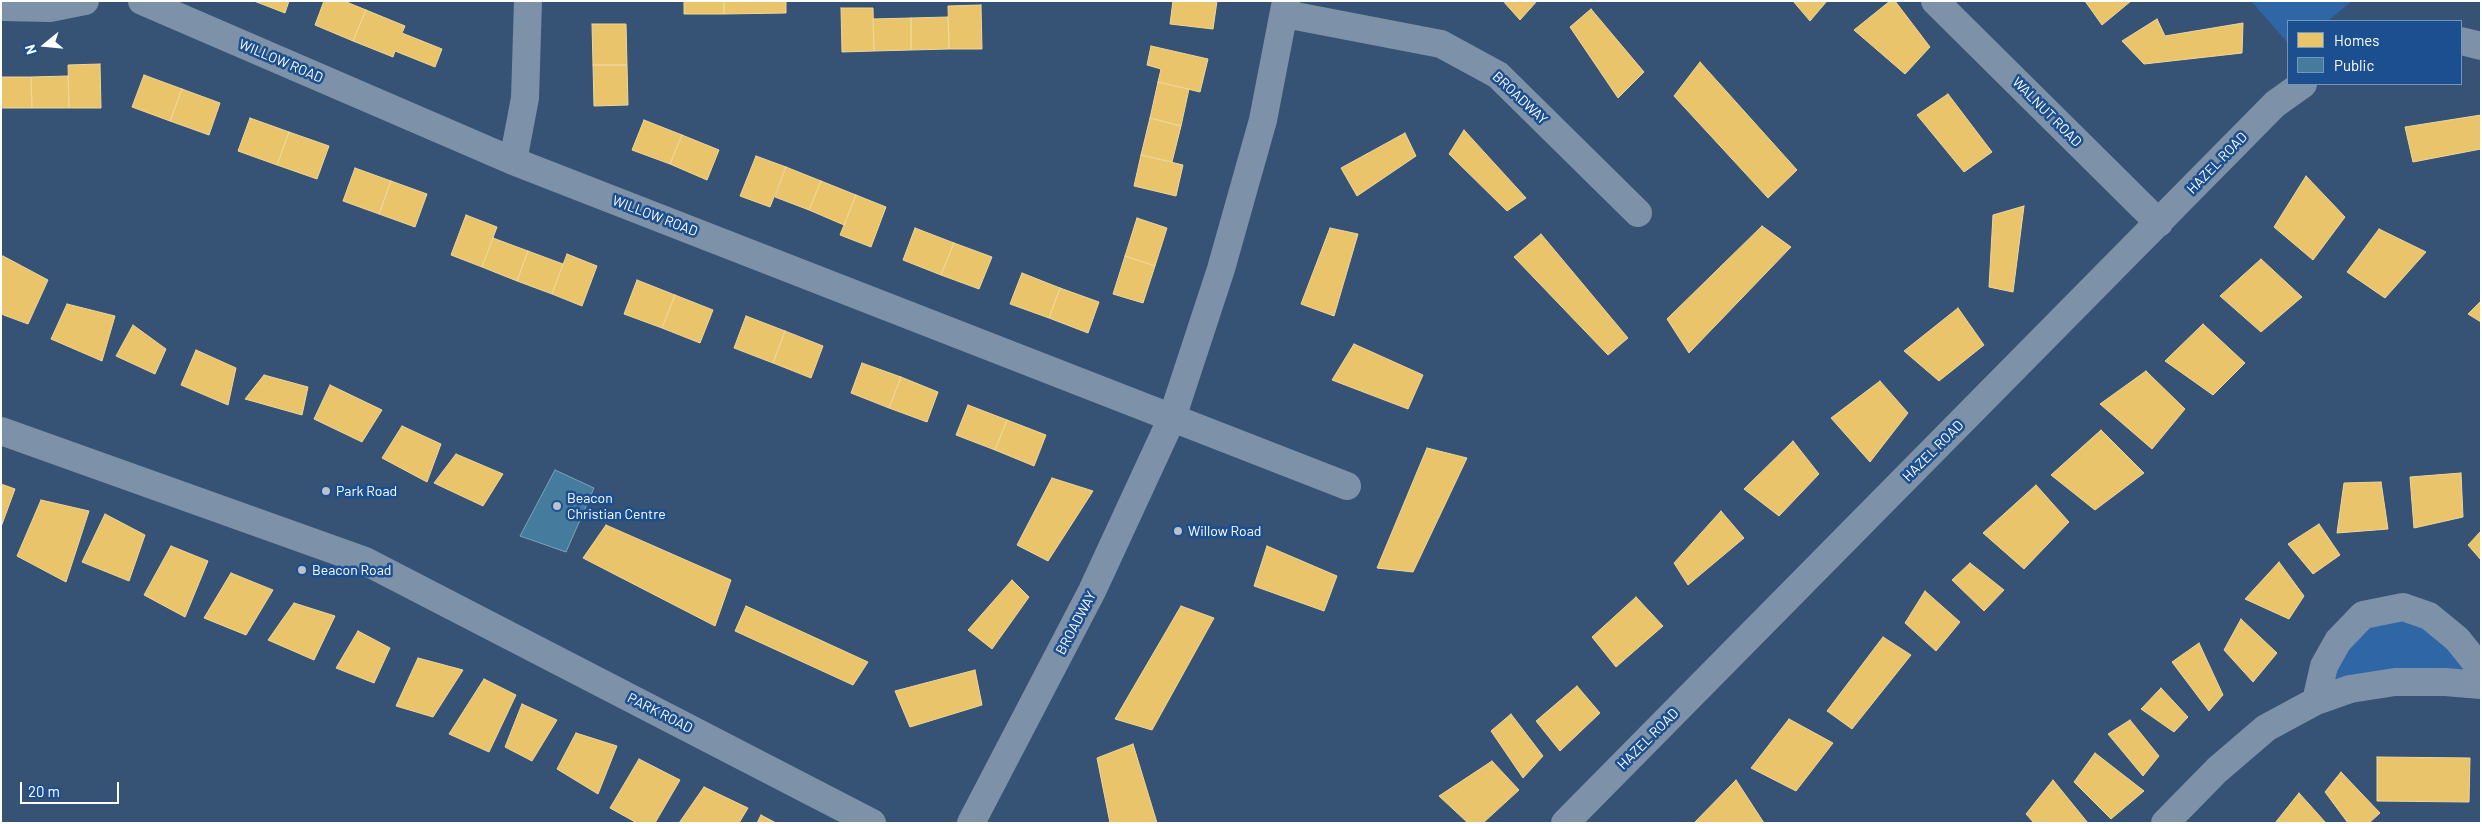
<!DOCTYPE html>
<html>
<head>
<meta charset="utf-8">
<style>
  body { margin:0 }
  #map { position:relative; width:2482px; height:824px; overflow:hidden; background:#365274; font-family:Barlow,sans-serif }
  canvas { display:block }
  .frame { position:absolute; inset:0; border:2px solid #fff; pointer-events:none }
  .legend { position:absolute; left:2287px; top:20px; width:175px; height:65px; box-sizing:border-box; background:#1b4f8f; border:1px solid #7695bc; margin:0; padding:6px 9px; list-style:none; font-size:15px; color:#fff }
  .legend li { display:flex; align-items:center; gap:10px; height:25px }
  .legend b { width:25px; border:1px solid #7695bc }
  .north { position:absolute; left:20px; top:20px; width:50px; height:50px; -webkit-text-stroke:4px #1b4f8f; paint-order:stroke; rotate:253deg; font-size:14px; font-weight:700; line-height:20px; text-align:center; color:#fff }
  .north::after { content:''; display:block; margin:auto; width:18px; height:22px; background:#fff; clip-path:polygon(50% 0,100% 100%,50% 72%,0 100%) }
  .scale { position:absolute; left:20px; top:782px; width:99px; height:22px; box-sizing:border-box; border:2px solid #fff; border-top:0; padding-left:6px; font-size:15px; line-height:18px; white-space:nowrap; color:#fff; -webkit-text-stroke:4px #1b4f8f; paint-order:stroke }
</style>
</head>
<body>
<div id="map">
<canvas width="2482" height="824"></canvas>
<div class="frame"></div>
<ul class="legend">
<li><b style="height:14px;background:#e9c46a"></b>Homes</li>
<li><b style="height:14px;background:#457b9d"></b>Public</li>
</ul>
<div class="north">N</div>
<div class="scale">20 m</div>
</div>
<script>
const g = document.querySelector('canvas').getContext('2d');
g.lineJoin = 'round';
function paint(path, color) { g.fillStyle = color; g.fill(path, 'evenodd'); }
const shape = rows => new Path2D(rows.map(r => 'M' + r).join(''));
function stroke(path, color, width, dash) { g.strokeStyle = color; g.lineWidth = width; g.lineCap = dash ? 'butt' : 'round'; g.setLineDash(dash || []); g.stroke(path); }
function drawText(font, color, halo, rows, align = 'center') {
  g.font = font + ' Barlow,sans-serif'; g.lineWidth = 5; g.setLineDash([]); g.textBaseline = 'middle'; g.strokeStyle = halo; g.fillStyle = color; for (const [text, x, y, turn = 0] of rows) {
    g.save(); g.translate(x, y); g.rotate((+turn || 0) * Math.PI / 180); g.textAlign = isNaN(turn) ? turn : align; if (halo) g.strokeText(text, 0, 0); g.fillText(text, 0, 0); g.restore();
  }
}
const green = shape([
  [2251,1,2352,1,2328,21,2288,21,2288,43],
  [2403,607,2481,669,2316,701,2338,641]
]);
const homes = shape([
  [254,1,289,1,285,13,254,1],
  [324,1,344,1,366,10,353,41,315,25,324,1],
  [684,1,724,1,724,14,684,14,684,1],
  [724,1,786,1,786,13,724,14,724,1],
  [1173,1,1217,1,1213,29,1170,24,1173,1],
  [1503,1,1537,1,1520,20,1503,1],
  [1793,1,1827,1,1810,21,1793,1],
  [1890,1,1895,1,1930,47,1905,74,1854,30,1890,1],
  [2085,1,2131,1,2102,25,2085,1],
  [981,5,982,49,949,49,948,6,981,5],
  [841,8,873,8,874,51,842,52,841,8],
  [1591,9,1644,72,1618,98,1570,27,1591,9],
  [366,10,405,26,402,33,442,49,435,67,395,51,393,57,353,41,366,10],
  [948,17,949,49,911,50,911,18,948,17],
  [911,18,911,50,874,51,873,19,911,18],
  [2157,19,2165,36,2243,23,2242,53,2144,64,2122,41,2157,19],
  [592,24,626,24,627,65,593,65,592,24],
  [1151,46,1208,59,1200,92,1158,82,1161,69,1147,65,1151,46],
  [1700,62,1797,170,1768,198,1674,96,1700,62],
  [100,64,101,108,69,108,68,65,100,64],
  [593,65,627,65,628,105,594,106,593,65],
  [144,75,182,89,170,121,132,107,144,75],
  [68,76,69,108,32,108,31,77,68,76],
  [1,77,31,77,32,108,1,108,1,77],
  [1158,82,1189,89,1181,126,1150,118,1158,82],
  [182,89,220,103,209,135,170,121,182,89],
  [1948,94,1992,152,1964,172,1917,115,1948,94],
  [2481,115,2481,149,2413,162,2405,127,2481,115],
  [250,118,289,132,277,165,238,151,250,118],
  [1150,118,1181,126,1172,162,1141,155,1150,118],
  [644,120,682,135,670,164,632,150,644,120],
  [1464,130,1526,198,1507,211,1449,154,1464,130],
  [289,132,329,146,317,179,277,165,289,132],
  [1405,133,1416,156,1357,196,1341,168,1405,133],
  [682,135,719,150,707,180,670,164,682,135],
  [1141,155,1183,165,1176,196,1134,186,1141,155],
  [756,156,786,167,770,207,740,196,756,156],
  [786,167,821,181,809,210,775,197,786,167],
  [355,168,391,181,379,214,343,201,355,168],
  [2306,176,2345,217,2313,260,2274,227,2306,176],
  [391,181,427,194,415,227,379,214,391,181],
  [821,181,856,195,844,225,809,210,821,181],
  [856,195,886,207,871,247,840,235,856,195],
  [2024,206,2013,292,1989,287,1993,215,2024,206],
  [466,215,497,227,482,267,451,255,466,215],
  [1137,218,1167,228,1155,266,1125,256,1137,218],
  [1762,226,1791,247,1689,353,1667,319,1762,226],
  [915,228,954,243,941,275,903,260,915,228],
  [1330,228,1358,234,1334,316,1301,304,1330,228],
  [2379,229,2426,252,2385,298,2347,272,2379,229],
  [1541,234,1628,338,1608,355,1514,257,1541,234],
  [493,238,528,251,517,281,482,267,493,238],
  [954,243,992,257,979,289,941,275,954,243],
  [528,251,563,264,552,294,517,281,528,251],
  [567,254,597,266,582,306,552,294,567,254],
  [3,256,48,280,28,324,1,314,1,260,3,256],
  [1125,256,1155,266,1143,303,1113,294,1125,256],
  [2261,259,2302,297,2261,332,2220,296,2261,259],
  [1022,273,1060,288,1049,318,1010,304,1022,273],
  [637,280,675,295,662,328,624,314,637,280],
  [1060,288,1099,302,1088,333,1049,318,1060,288],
  [675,295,713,310,700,343,662,328,675,295],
  [2481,301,2481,322,2468,314,2481,301],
  [67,304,115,316,102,361,51,339,67,304],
  [1958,308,1984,345,1939,381,1904,351,1958,308],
  [746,316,785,331,773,363,734,348,746,316],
  [2203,324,2245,363,2213,395,2165,361,2203,324],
  [133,325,166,349,155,374,116,356,133,325],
  [785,331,823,346,811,378,773,363,785,331],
  [1354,344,1423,375,1408,409,1332,380,1354,344],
  [196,350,236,368,228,405,181,385,196,350],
  [862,363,901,377,889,408,851,393,862,363],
  [2146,371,2185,409,2152,449,2100,404,2146,371],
  [264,375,308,387,302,415,245,399,264,375],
  [901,377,938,392,927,422,889,408,901,377],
  [1880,381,1908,413,1870,462,1831,418,1880,381],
  [330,385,382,410,362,442,314,419,330,385],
  [968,405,1007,420,995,450,956,435,968,405],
  [1007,420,1046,435,1034,466,995,450,1007,420],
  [402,426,441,444,427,482,382,458,402,426],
  [2101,430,2144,473,2095,510,2051,475,2101,430],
  [1793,441,1819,474,1779,516,1744,489,1793,441],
  [1427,448,1467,458,1413,572,1377,568,1427,448],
  [456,454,503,474,483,506,434,483,456,454],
  [2461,473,2463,517,2414,528,2410,477,2461,473],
  [1052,478,1093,491,1048,561,1017,545,1052,478],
  [2381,482,2388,529,2337,533,2344,483,2381,482],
  [1,484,15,489,1,527,1,484],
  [2036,485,2069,522,2024,569,1983,533,2036,485],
  [41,500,89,511,66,582,17,556,41,500],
  [1721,511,1744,538,1688,585,1674,563,1721,511],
  [105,514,145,535,129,581,82,562,105,514],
  [2319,524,2340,555,2313,574,2288,544,2319,524],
  [606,525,731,580,715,626,583,558,606,525],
  [2481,531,2481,560,2468,545,2481,531],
  [171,546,208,561,185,617,144,595,171,546],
  [1267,546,1337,576,1324,611,1254,586,1267,546],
  [2279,562,2304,596,2289,619,2245,599,2279,562],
  [1970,563,2004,590,1984,611,1952,580,1970,563],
  [231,573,273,590,246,635,204,618,231,573],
  [1012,580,1029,597,992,649,968,630,1012,580],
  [1925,591,1960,622,1936,651,1905,623,1925,591],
  [1636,597,1663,626,1616,667,1592,637,1636,597],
  [294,603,335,616,314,660,268,640,294,603],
  [746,606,868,662,853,685,735,631,746,606],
  [1181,606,1214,618,1152,730,1115,719,1181,606],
  [2241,619,2277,653,2253,682,2224,650,2241,619],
  [358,631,390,648,374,683,336,668,358,631],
  [1883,637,1911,655,1852,729,1827,711,1883,637],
  [2199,643,2223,695,2209,711,2172,662,2199,643],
  [418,658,463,670,433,717,396,706,418,658],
  [975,670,982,705,910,727,895,691,975,670],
  [484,679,516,695,489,752,449,734,484,679],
  [1577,686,1600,713,1560,751,1536,721,1577,686],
  [2161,688,2188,717,2174,732,2141,709,2161,688],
  [522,704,557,720,532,761,505,747,522,704],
  [1511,714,1543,756,1523,778,1491,731,1511,714],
  [1789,719,1833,743,1796,791,1751,768,1789,719],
  [2130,720,2159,756,2143,776,2108,734,2130,720],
  [576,733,617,746,598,794,557,769,576,733],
  [1133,744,1157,823,1110,823,1097,758,1133,744],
  [2095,753,2144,791,2111,819,2074,782,2095,753],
  [2377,757,2470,758,2469,802,2377,801,2377,757],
  [639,759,680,780,655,823,637,823,610,808,639,759],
  [1492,761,1519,790,1483,823,1468,823,1439,796,1492,761],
  [2341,772,2380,813,2369,823,2348,823,2325,792,2341,772],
  [1736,780,1764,823,1694,823,1736,780],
  [2053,780,2088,823,2034,823,2026,814,2053,780],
  [704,787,748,808,739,823,679,823,704,787],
  [2299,793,2326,823,2275,823,2299,793],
  [761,815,776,823,757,823,761,815]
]);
const public = shape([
  [555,470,594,488,566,552,520,536,555,470]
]);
const minor = shape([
  [142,1,513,161,1347,486],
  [1935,1,2159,223],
  [1,7,50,8,85,1],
  [1285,14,1441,44,1498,75,1638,213],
  [2461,41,2481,46],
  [513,161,525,98,528,1],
  [1,431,365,561,872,823],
  [2316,701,2324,666,2338,641,2363,615,2403,607,2429,616,2457,639,2481,669],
  [971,823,1092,591,1172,418,1221,269,1263,120,1286,1],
  [1565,823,2275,104,2303,84],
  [2165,823,2217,770,2266,728,2316,701,2350,689,2395,682,2445,682,2481,685]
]);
const markers = [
  [326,491,5,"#b9c2ce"],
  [557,506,5,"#b9c2ce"],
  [1178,531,5,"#b9c2ce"],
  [302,570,5,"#b9c2ce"]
];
const streetNames = [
  ["WILLOW ROAD",281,61,23],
  ["BROADWAY",1520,98,43],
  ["WALNUT ROAD",2047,112,45],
  ["HAZEL ROAD",2217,163,-46],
  ["WILLOW ROAD",655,216,21],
  ["HAZEL ROAD",1933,451,-45],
  ["BROADWAY",1076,623,-62],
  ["PARK ROAD",660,713,27],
  ["HAZEL ROAD",1648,739,-45]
];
const poiNames = [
  ["Park Road",336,491],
  ["Beacon",567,498],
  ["Christian Centre",567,514],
  ["Willow Road",1188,531],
  ["Beacon Road",312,570]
];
paint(green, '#2f66a5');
paint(homes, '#e9c46a');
stroke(homes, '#f0d697', 1);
paint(public, '#457b9d');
stroke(public, '#7da3ba', 1);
stroke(minor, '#7d92a8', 28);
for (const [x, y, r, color] of markers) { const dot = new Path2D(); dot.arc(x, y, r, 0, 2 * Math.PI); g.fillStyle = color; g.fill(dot); stroke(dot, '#1b4f8f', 2); }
drawText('14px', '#fff', '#1b4f8f', streetNames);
drawText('14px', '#fff', '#1b4f8f', poiNames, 'left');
</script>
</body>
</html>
